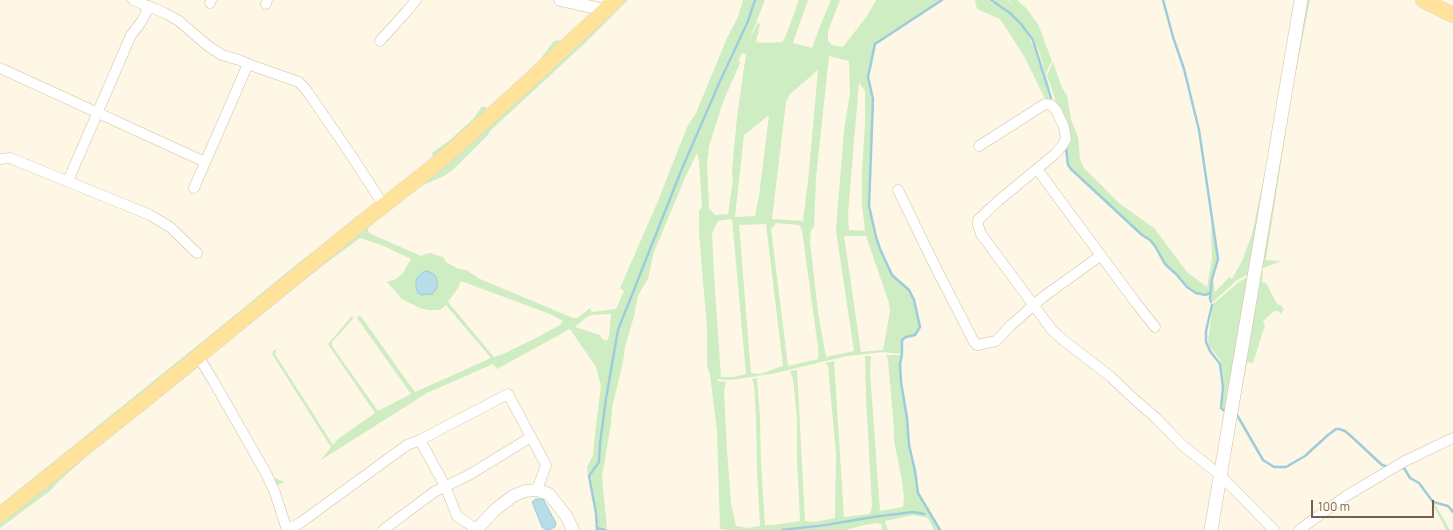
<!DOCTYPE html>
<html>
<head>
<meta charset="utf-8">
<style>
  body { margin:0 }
  #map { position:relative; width:1453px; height:530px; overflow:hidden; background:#fef7e5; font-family:Manrope,sans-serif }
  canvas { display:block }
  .scale { position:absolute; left:1311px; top:500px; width:123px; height:18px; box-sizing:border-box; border:2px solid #795e48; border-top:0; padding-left:5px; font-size:12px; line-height:14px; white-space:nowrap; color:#795e48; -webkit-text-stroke:3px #fffaed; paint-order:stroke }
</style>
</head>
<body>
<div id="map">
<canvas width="1453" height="530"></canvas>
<div class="scale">100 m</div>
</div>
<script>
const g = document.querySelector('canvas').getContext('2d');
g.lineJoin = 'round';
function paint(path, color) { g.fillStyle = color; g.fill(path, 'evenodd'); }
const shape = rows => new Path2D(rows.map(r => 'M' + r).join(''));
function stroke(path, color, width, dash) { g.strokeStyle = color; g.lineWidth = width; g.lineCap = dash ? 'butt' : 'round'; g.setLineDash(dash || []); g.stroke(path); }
const green = shape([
  [623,0,628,0,584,44,490,131,488,135,454,169,444,176,417,188,369,226,368,230,369,233,421,256,425,254,430,253,443,257,447,263,459,269,466,270,480,279,573,318,577,318,590,308,592,312,616,309,624,291,620,288,658,201,687,127,696,113,727,38,738,17,743,0,754,0,747,20,719,80,680,171,617,330,606,399,599,444,598,462,588,476,587,467,593,455,595,433,601,386,596,367,570,329,497,369,493,364,427,393,321,460,331,447,272,354,273,351,277,349,275,354,333,445,338,439,375,413,328,344,352,316,353,319,332,342,332,346,378,411,411,394,357,318,360,315,415,392,491,358,446,305,440,310,429,310,420,308,402,299,387,282,396,279,403,273,411,259,384,246,360,238,321,267,205,360,274,478,285,482,278,485,274,483,200,356],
  [461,281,550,314,563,321,560,325,538,337,503,354,494,357,448,302,458,288],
  [611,314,609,336,607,341,602,339,600,335,575,327,587,317,592,315],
  [755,0,765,0,748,43,758,22,760,25,756,42,764,43,782,42,785,38,799,0,808,0,793,43,812,48,820,26,831,0,840,0,828,31,828,41,832,45,843,47,867,16,876,0,941,0,875,44,868,77,872,99,869,206,872,225,880,249,892,275,909,291,913,300,920,327,915,335,906,337,902,340,902,354,883,352,847,356,771,374,731,380,717,379,716,374,719,388,718,381,726,382,724,391,727,450,731,503,736,526,747,528,760,526,757,471,756,417,754,385,752,379,757,378,760,418,761,463,765,525,774,525,800,521,797,459,797,417,793,379,790,371,797,370,805,521,815,522,835,518,836,454,828,366,825,363,834,361,844,517,870,514,872,506,866,397,865,356,871,356,870,372,880,511,903,507,904,498,902,480,894,441,894,429,888,360,886,355,902,355,900,364,901,382,906,418,909,445,915,471,918,493,940,530,934,530,928,518,914,515,885,521,888,530,882,530,881,524,877,523,864,525,846,530,786,530,825,526,873,517,884,517,907,513,914,513,925,514,913,511,777,530,730,530,730,520,730,530,720,529,717,431,710,375,707,366,707,329,699,233,699,212,702,206,699,160,697,153,685,178,654,252,648,279,638,295,634,316,625,347,623,362,612,408,611,424,602,477,607,528,597,527,597,513,590,476,600,462,601,444,607,399,619,330,681,171,720,81,748,21],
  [742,53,746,54,737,117,732,171,733,179,728,214,715,215,709,208,707,164,709,146,723,102,740,63,739,59,735,66],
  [829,56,849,61,850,93,844,130,836,231,854,351,826,357,818,312,810,241,811,230,814,227,816,178],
  [818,70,808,181,803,221,772,219,786,102,790,94],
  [859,83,865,91,865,124,862,171,862,204,865,231,849,230,848,213],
  [769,115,759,196,755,216,735,217,744,135],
  [732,219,746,374,733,377,721,377,714,277,712,233,718,221],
  [776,223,799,225,802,230,818,347,818,359,788,366,771,229],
  [766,224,783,366,760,374,751,373,739,225],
  [844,236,866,236,889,303,890,311,883,350,861,352],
  [975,0,989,0,992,3,997,5,1009,13,1026,32,1035,48,1050,99,1046,101,1024,56,1000,19,977,9],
  [992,0,1008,0,1015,7,1009,0,1017,0,1027,9,1038,24,1052,61,1046,73,1040,48,1029,23,1021,13,1029,23,1040,48,1052,98,1039,51,1034,40,1027,30,1010,13],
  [1294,0,1298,0,1252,272,1237,280,1213,302,1211,297,1213,279,1215,292,1229,277,1232,279,1243,259,1252,234,1271,143],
  [1304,0,1310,0,1292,91,1266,260,1281,261,1261,269],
  [595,9,599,10,464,136,410,176,433,156,432,153,450,140,474,118,482,106,488,108,493,105,538,62,554,41,562,40],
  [1053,62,1062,88,1067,95,1071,120,1078,137,1080,159,1084,168,1119,203,1154,228,1187,272,1207,287,1212,259,1211,219,1217,259,1212,279,1210,292,1205,295,1201,294,1192,291,1187,287,1178,275,1166,264,1155,246,1150,240,1142,234,1071,169,1069,165,1057,105,1047,75],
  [353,222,0,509,0,505,224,324,302,260],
  [1263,271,1262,282,1266,283,1277,304,1280,305,1284,309,1281,314,1278,311,1274,311,1263,321,1265,325,1253,363,1247,362,1226,478,1259,273],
  [1251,275,1226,410,1222,407,1224,387,1222,368,1220,360,1209,346,1208,341,1213,304,1239,282],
  [193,365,201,365,98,446,58,482,50,491,39,499,0,528,0,520],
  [1432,503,1435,504,1450,530,1446,530]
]);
const water = shape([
  [427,271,434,274,436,277,438,286,433,294,421,295,418,293,416,288,416,279,423,272,427,271],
  [536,499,543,499,556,523,555,527,551,529,546,530,542,527,532,502,536,499]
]);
const stream = shape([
  [991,0,1010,13,1020,23,1033,40,1051,98],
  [1163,0,1173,37,1184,69,1199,130,1218,259,1212,279,1210,298,1211,302],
  [1066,148,1068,165,1071,169,1142,235,1150,240,1155,246,1165,264,1177,275,1187,287,1196,293,1201,294,1205,295,1210,293],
  [1212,305,1206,331,1206,342,1210,351,1220,364,1223,387,1221,408,1226,412],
  [1237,415,1263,460,1274,467,1286,467,1305,456,1328,435,1336,429,1339,429,1345,431,1352,437,1382,465,1388,467],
  [1401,468,1404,468,1410,478,1419,483,1433,502,1448,506,1453,512],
  [597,528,606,530],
  [597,530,596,513,589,476,599,462,600,444,606,399,618,330,681,171,720,81,748,21,755,0],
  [782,530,825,525,873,517,913,512,924,514],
  [940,530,918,493,915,471,909,445,907,418,901,382,900,364,902,354,902,340,906,337,915,335,920,327,914,300,909,290,892,275,880,249,876,237,869,206,873,99,868,77,875,44,942,0]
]);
const minor = shape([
  [133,0,165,13,179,21,208,46,222,55,239,60,256,67,299,82,307,91,353,158,384,206],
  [210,3,211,0],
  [266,4,267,0],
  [380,41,407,11,416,0],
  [0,68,205,162],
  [979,146,1045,104,1051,105,1056,110,1064,127,1066,139,1062,146,1055,154,998,201,978,220,978,225,981,234,1052,330,1063,340,1111,377,1133,398,1156,418,1182,445,1220,475,1274,530],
  [0,159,10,158,150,215,170,227,197,253],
  [1037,169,1136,303,1155,327],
  [68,181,131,35,142,21,149,6],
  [194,188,248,64],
  [898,190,934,264,974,342,977,345,996,341,1010,326,1043,297,1100,256],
  [198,356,214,382,267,475,275,493,287,530],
  [420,440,445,486,457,516,476,529],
  [287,530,300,523,407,445,420,440,508,394,546,465,537,490],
  [383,530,434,492,469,475,531,437],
  [1299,530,1346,496,1405,461,1453,438]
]);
const tertiary = shape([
  [560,0,605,10],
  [476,530,496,509,513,496,525,491,537,490,549,494,567,517,573,530]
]);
const secondary = shape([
  [1211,530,1301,0]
]);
const primary = shape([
  [1423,0,1453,15],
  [0,515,146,399,360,224,438,163,517,92,616,0]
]);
paint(green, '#cfedc2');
paint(water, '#b7dde9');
stroke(water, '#9dccdc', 1);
stroke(stream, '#9dccdc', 2.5);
stroke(minor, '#d0bfaa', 11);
stroke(tertiary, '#d0bfaa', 13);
stroke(secondary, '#d4c0a7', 14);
stroke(primary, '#dfd8d3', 16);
stroke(minor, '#fff', 10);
stroke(tertiary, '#fff', 12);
stroke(secondary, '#fff', 13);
stroke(primary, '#ffe39b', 15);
</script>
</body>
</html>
